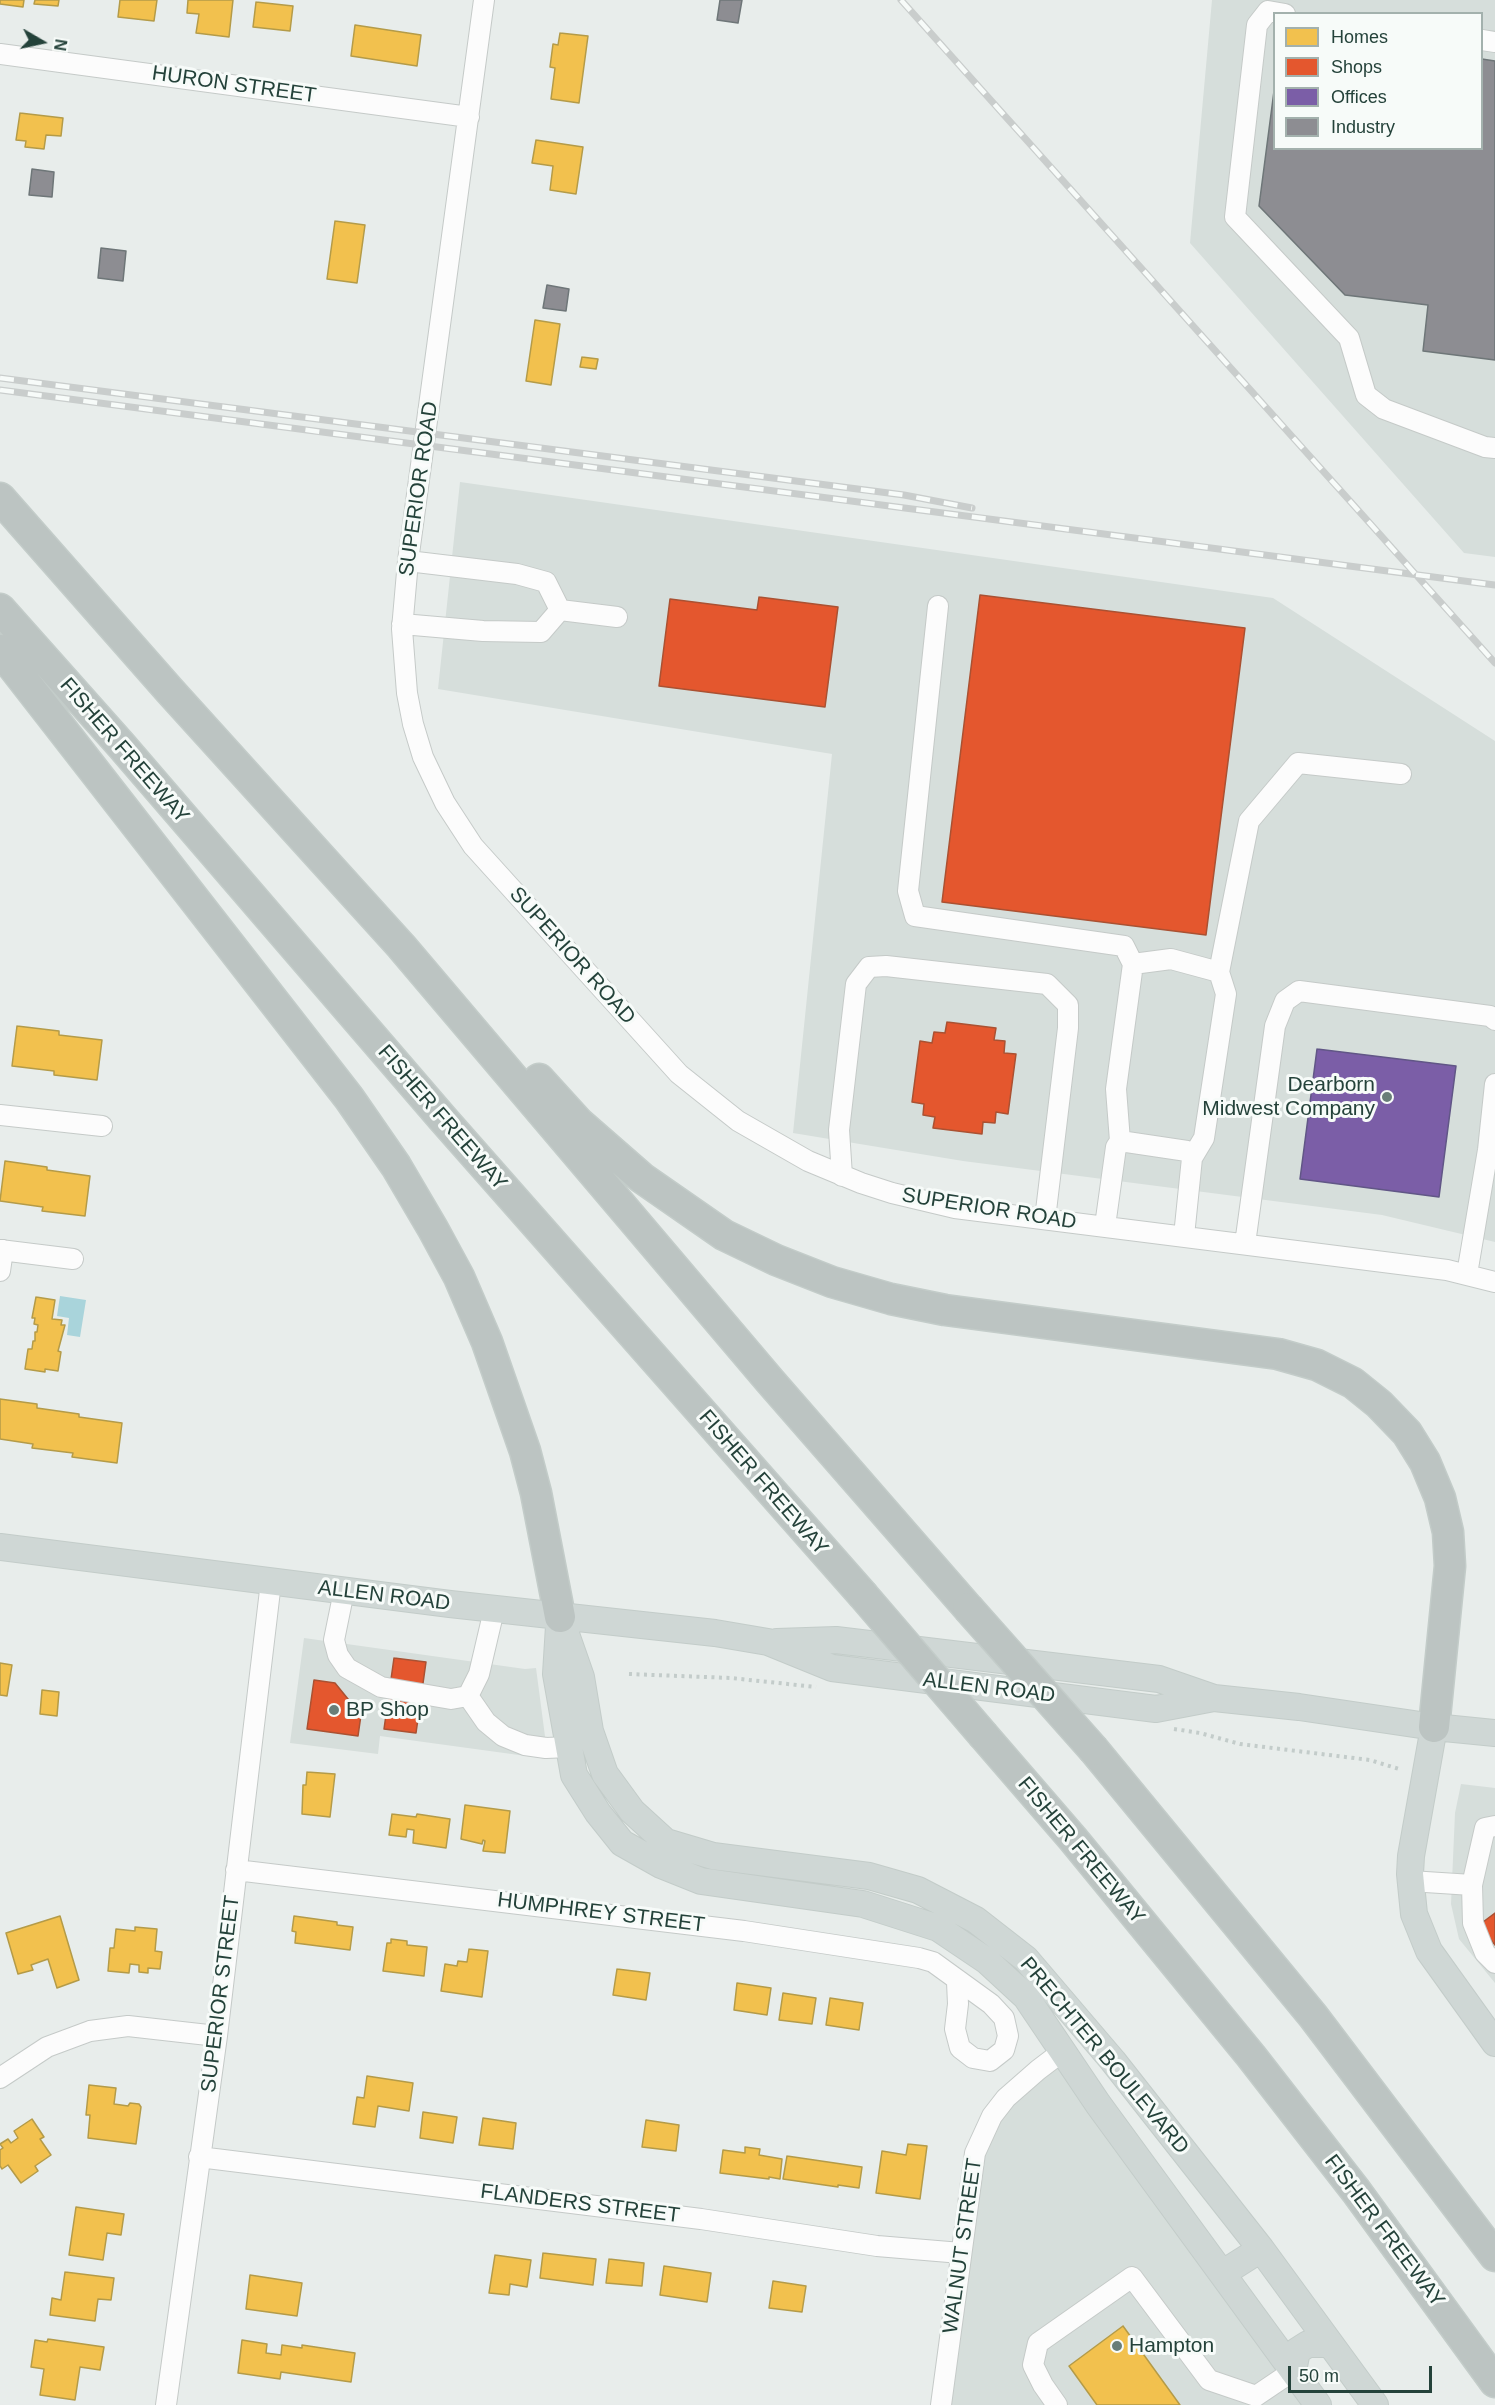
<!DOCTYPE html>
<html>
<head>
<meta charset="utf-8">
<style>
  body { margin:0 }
  #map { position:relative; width:1495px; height:2405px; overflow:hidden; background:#e8edeb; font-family:Helvetica,sans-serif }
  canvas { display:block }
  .legend { position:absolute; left:1273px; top:12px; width:210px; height:138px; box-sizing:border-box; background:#f7fbf9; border:2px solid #a3b1ad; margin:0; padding:8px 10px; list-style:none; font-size:18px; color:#24423a }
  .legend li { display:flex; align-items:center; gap:12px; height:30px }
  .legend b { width:30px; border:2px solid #a3b1ad }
  .north { position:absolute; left:12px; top:12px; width:60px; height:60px; -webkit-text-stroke:4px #f7fbf9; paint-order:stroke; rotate:99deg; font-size:16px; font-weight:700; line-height:24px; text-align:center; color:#24423a }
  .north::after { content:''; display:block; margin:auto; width:21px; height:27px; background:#24423a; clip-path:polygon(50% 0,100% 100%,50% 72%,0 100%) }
  .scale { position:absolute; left:1288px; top:2366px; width:144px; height:27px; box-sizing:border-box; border:3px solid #24423a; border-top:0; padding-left:8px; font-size:18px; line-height:21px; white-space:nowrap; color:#24423a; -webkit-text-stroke:4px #f7fbf9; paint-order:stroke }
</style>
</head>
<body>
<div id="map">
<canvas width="1495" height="2405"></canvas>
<ul class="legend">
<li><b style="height:16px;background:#f2c14e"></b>Homes</li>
<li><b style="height:16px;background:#e4572e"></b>Shops</li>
<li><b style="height:16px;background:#7b5ea7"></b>Offices</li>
<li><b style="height:16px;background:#8d8d92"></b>Industry</li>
</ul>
<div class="north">N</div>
<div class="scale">50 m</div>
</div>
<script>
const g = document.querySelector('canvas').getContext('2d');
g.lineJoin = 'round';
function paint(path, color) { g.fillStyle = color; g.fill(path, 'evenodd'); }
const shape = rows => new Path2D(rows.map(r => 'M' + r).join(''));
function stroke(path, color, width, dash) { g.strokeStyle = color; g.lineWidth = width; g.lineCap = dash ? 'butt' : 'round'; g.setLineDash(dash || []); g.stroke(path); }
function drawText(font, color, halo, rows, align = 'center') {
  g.font = font + ' Helvetica,sans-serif'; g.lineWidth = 6; g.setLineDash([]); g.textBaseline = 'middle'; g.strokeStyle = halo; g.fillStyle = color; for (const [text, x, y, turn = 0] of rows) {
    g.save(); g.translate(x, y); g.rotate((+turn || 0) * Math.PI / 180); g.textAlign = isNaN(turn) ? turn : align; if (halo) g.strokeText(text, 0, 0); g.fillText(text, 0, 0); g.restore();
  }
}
const built = shape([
  [1212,0,1495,0,1495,557,1464,553,1190,243],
  [1274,14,1482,14,1482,148,1274,148],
  [460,482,1273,598,1495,741,1495,1242,1382,1215,963,1161,793,1133,832,754,438,689],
  [304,1638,525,1669,536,1668,548,1759,380,1736,378,1754,290,1743],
  [1461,1784,1495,1788,1495,1983,1459,1939,1451,1904,1455,1813],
  [1063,2051,1318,2405,941,2405,981,2136]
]);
const water = shape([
  [60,1296,86,1300,80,1337,67,1335,69,1318,57,1316]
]);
const homes = shape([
  [0,0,24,0,23,7,0,4,0,0],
  [35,0,59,0,58,6,34,4,35,0],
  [120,0,157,0,154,21,118,17,120,0],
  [188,0,233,0,229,37,196,33,199,14,187,13,188,0],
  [256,2,293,6,290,31,253,27,256,2],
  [355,25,421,35,417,66,351,56,355,25],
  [560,33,588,36,579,103,551,99,555,68,550,67,553,44,558,45,560,33],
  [20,113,63,118,61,136,46,135,44,149,25,147,26,141,16,140,20,113],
  [536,140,583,147,576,194,550,190,553,166,532,163,536,140],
  [335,221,365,225,357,283,327,279,335,221],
  [535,320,560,324,551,385,526,381,535,320],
  [582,357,598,359,596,369,580,367,582,357],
  [17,1026,59,1031,59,1035,102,1040,97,1080,54,1075,54,1071,12,1066,17,1026],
  [5,1161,47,1167,47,1170,90,1176,85,1216,42,1211,43,1207,0,1201,5,1161],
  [36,1297,55,1300,52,1319,62,1320,61,1325,65,1325,58,1351,61,1352,58,1371,45,1369,45,1372,25,1369,28,1349,32,1349,33,1341,35,1341,35,1332,37,1332,38,1325,34,1324,35,1318,32,1318,36,1297],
  [0,1399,37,1404,37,1408,79,1414,79,1417,122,1423,117,1463,72,1457,73,1453,32,1448,33,1444,0,1439,0,1399],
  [0,1663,12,1665,7,1696,0,1695,0,1663],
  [42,1690,59,1692,57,1716,40,1714,42,1690],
  [307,1772,335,1774,330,1817,302,1814,303,1785,306,1785,307,1772],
  [465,1805,510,1811,505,1853,483,1851,485,1841,483,1840,482,1844,461,1839,465,1805],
  [392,1814,416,1817,417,1814,450,1819,446,1848,413,1843,414,1830,407,1829,406,1837,389,1835,392,1814],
  [60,1916,79,1980,57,1988,48,1959,31,1965,33,1970,18,1974,6,1933,60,1916],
  [294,1916,337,1922,337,1925,353,1927,350,1950,295,1943,296,1932,292,1931,294,1916],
  [135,1927,157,1929,155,1951,162,1952,160,1969,148,1968,148,1973,139,1972,139,1965,130,1964,129,1973,108,1971,110,1948,114,1948,116,1929,135,1931,135,1927],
  [391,1939,407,1941,407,1945,427,1947,424,1976,383,1971,387,1943,391,1943,391,1939],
  [469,1949,488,1951,482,1997,441,1991,445,1964,457,1966,458,1961,467,1962,469,1949],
  [617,1969,650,1973,646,2000,613,1995,617,1969],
  [737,1983,771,1988,767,2015,734,2010,737,1983],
  [783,1993,816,1998,812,2024,779,2020,783,1993],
  [830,1998,863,2003,859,2030,826,2025,830,1998],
  [367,2076,413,2083,409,2111,378,2106,375,2127,353,2124,357,2097,364,2098,367,2076],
  [89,2085,116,2088,114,2104,128,2106,130,2103,139,2104,141,2107,136,2144,88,2138,90,2115,86,2115,89,2085],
  [423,2112,457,2117,453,2143,420,2138,423,2112],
  [483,2118,516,2123,513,2149,479,2145,483,2118],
  [32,2119,44,2137,40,2139,51,2155,35,2166,38,2171,21,2183,8,2165,2,2169,0,2166,0,2150,3,2148,0,2144,8,2139,11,2143,18,2138,14,2131,32,2119],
  [646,2120,679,2125,676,2151,642,2147,646,2120],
  [908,2144,927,2146,920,2199,876,2193,882,2151,906,2155,908,2144],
  [745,2147,760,2149,759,2155,782,2159,780,2179,769,2177,769,2179,720,2173,723,2150,745,2153,745,2147],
  [787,2156,862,2167,859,2188,838,2185,838,2187,783,2179,787,2156],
  [76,2207,124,2214,121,2235,107,2233,103,2260,69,2255,76,2207],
  [543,2253,596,2259,593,2285,540,2278,543,2253],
  [495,2255,531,2260,527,2287,510,2284,509,2295,489,2293,495,2255],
  [609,2259,644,2263,642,2286,606,2283,609,2259],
  [664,2266,711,2273,707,2302,660,2295,664,2266],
  [65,2272,114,2278,111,2300,98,2299,95,2321,50,2315,52,2298,61,2300,65,2272],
  [250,2275,302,2283,297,2316,246,2309,250,2275],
  [773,2281,806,2286,802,2312,769,2308,773,2281],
  [1123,2326,1180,2405,1097,2405,1069,2366,1123,2326],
  [48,2339,104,2347,100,2370,80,2367,75,2400,40,2395,44,2369,31,2367,35,2340,47,2342,48,2339],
  [242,2340,267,2344,266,2353,281,2355,282,2345,302,2348,302,2345,355,2353,351,2382,281,2372,280,2379,238,2373,242,2340]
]);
const shops = shape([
  [980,595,1245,628,1206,935,942,902,980,595],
  [759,597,838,607,825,707,659,686,670,599,757,610,759,597],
  [947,1022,996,1028,994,1040,1005,1041,1004,1053,1016,1054,1008,1114,996,1112,995,1123,983,1122,982,1134,933,1128,935,1117,923,1115,924,1104,912,1102,920,1041,932,1043,934,1032,945,1033,947,1022],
  [394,1658,426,1662,416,1733,384,1729,394,1658],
  [314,1680,335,1683,361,1715,358,1736,307,1729,314,1680],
  [1495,1913,1495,1945,1479,1925,1495,1913]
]);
const offices = shape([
  [1317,1049,1456,1066,1439,1197,1300,1179,1317,1049]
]);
const industry = shape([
  [720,0,742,0,738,23,717,20,720,0],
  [1482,59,1495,61,1495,360,1423,351,1428,305,1345,295,1259,206,1274,91,1274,148,1482,148,1482,59],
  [32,169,54,172,52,197,29,195,32,169],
  [101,248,126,251,123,281,98,278,101,248],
  [547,285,569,289,566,311,543,308,547,285]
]);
const path = shape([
  [629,1674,731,1678,816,1687],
  [1174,1729,1200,1733,1240,1744,1370,1760,1399,1769]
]);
const minor = shape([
  [484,0,408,561,402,629,407,693,413,724,423,757,445,803,473,846,679,1074,738,1121,808,1161,861,1183,892,1193,955,1208,1447,1270,1495,1282],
  [1285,14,1268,11,1257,25,1235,217,1349,338,1366,395,1384,409,1485,447,1495,448],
  [1482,40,1495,42],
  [0,54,469,117],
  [938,606,908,891,915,916,1124,946,1133,964],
  [560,610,617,617],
  [402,624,483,631,541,632,560,610,546,582,517,574,408,561],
  [1219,972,1249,821,1298,763,1401,774],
  [0,1115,102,1126],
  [1120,1141,1116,1089,1133,964,1171,959,1219,972,1226,994,1204,1138,1192,1158],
  [842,1176,839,1130,856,984,869,967,886,966,1047,984,1068,1005,1068,1028,1045,1219],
  [1105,1226,1116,1147,1120,1141,1187,1151,1192,1158,1184,1236],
  [1245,1244,1275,1026,1285,1001,1299,991,1490,1016,1495,1020],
  [0,1250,73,1259],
  [0,1271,3,1250],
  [1467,1274,1488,1150,1495,1084],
  [344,1591,334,1640,338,1655,347,1668,381,1687,451,1699,468,1696,479,1674,494,1610],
  [468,1696,486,1722,503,1736,525,1745,546,1748,569,1747],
  [1495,1826,1485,1828,1472,1885,1473,1923,1485,1953,1495,1963],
  [236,1870,744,1931,919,1958,933,1962,991,2004,1004,2018,1008,2036,1004,2050,990,2061,973,2058,960,2048,955,2029,958,2004,957,1982],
  [1410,1881,1472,1885],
  [0,2078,47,2047,90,2031,128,2026,217,2036],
  [199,2157,701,2219,877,2246,961,2253],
  [1256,2396,1293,2371],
  [166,2405,217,2036,271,1582],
  [941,2405,975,2153,992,2116,1006,2098,1038,2070,1063,2051],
  [1057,2405,1043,2385,1033,2365,1038,2343,1132,2277,1209,2380,1256,2396]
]);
const major = shape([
  [0,1547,450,1604,715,1633,768,1642,832,1668,1156,1709,1214,1698],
  [560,1617,581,1677,590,1731,605,1774,632,1811,666,1842,713,1856,869,1876,918,1890,976,1920,1026,1959,1113,2061,1261,2249,1375,2405],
  [559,1626,556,1674,574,1775,598,1813,622,1843,661,1865,701,1881,863,1904,938,1928,987,1961,1026,1997,1098,2104,1318,2405],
  [777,1642,836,1640,1159,1679,1214,1698,1299,1707,1434,1727,1495,1733],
  [1434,1727,1411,1856,1410,1874,1414,1914,1429,1951,1495,2043],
  [1223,2273,1261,2249],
  [1293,2371,1297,2351,1308,2344,1330,2344]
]);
const highway = shape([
  [0,498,170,691,401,946,770,1381,968,1608],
  [0,609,121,745,443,1119,862,1594],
  [0,650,349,1098,396,1166,433,1229,459,1277,487,1342,525,1451,536,1493,560,1617],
  [539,1079,579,1123,642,1178,724,1235,776,1260,832,1282,891,1299,945,1310,1278,1354,1317,1365,1353,1383,1379,1404,1407,1433,1425,1462,1440,1498,1448,1532,1450,1566,1434,1727],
  [984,1736,1073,1839,1251,2056,1356,2191,1495,2382],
  [1094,1750,1313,2016,1495,2256]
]);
const rail = shape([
  [901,0,1495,663],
  [0,378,904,495,972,508],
  [0,390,1495,585]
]);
const highwayBridge = shape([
  [862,1594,984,1736],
  [968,1608,1094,1750]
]);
const markers = [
  [1387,1097,6,"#697e78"],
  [334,1710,6,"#697e78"],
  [1117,2346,6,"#697e78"]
];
const streetNames = [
  ["HURON STREET",234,85,8],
  ["SUPERIOR ROAD",419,489,-82],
  ["FISHER FREEWAY",124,751,49],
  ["SUPERIOR ROAD",572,956,48],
  ["FISHER FREEWAY",442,1118,49],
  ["SUPERIOR ROAD",989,1209,9],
  ["FISHER FREEWAY",763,1483,49],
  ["ALLEN ROAD",384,1596,7],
  ["ALLEN ROAD",989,1688,7],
  ["FISHER FREEWAY",1081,1851,50],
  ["HUMPHREY STREET",601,1913,7],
  ["SUPERIOR STREET",221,1994,-83],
  ["PRECHTER BOULEVARD",1104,2056,50],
  ["FLANDERS STREET",580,2204,7],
  ["FISHER FREEWAY",1384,2231,53],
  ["WALNUT STREET",963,2246,-82]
];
const poiNames = [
  ["Dearborn",1375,1085,"right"],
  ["Midwest Company",1375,1109,"right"],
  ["BP Shop",346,1710],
  ["Hampton",1129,2346]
];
paint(built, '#d6dedb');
paint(water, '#a9d4db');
paint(homes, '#f2c14e');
stroke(homes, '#b49b48', 1.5);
paint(shops, '#e4572e');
stroke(shops, '#aa5132', 1.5);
paint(offices, '#7b5ea7');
stroke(offices, '#615686', 1.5);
paint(industry, '#8d8d92');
stroke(industry, '#6e7678', 1.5);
stroke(minor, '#c5cac8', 22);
stroke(major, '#c3ccc9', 28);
stroke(highway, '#c3ccc9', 33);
stroke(path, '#c3ccca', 4, [3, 4.5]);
stroke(minor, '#fcfcfc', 20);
stroke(major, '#cfd7d5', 26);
stroke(highway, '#bcc4c2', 30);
stroke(rail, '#c9cdcc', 7);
stroke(rail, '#f7fbf9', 4.5, [14]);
stroke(highwayBridge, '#c3ccc9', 33, []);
stroke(highwayBridge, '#bcc4c2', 30);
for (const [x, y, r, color] of markers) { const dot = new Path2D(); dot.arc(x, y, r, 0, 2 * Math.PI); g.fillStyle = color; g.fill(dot); stroke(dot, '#f7fbf9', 2); }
drawText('21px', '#24423a', '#f7fbf9', streetNames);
drawText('21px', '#24423a', '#f7fbf9', poiNames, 'left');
</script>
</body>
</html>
